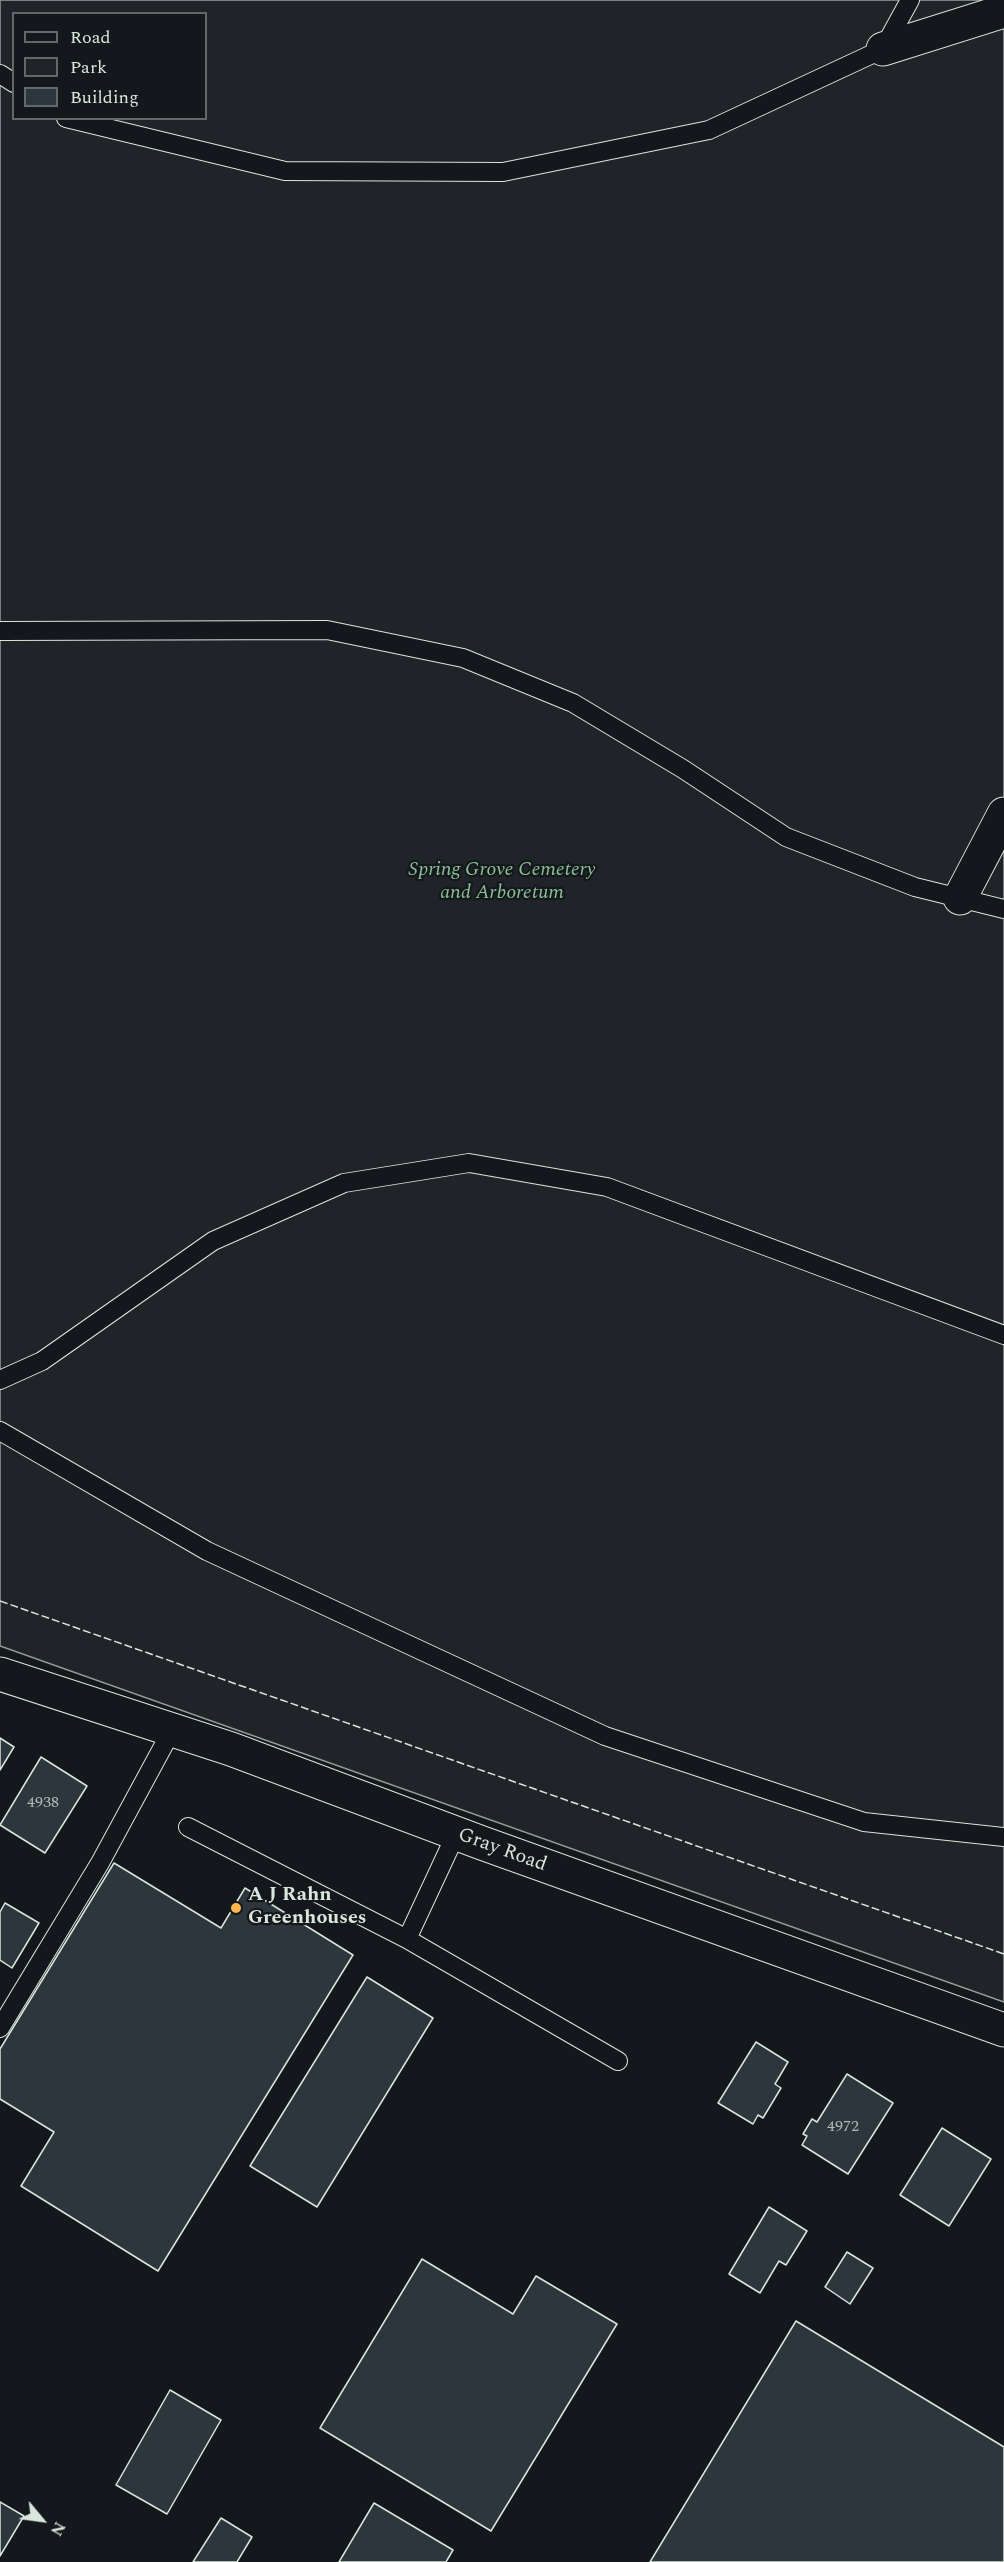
<!DOCTYPE html>
<html>
<head>
<meta charset="utf-8">
<style>
  body { margin:0 }
  #map { position:relative; width:1004px; height:2562px; overflow:hidden; background:#14181c; font-family:Spectral,serif }
  canvas { display:block }
  .legend { position:absolute; left:12px; top:12px; width:195px; height:108px; box-sizing:border-box; background:#14181c; border:2px solid #626a69; margin:0; padding:8px 10px; list-style:none; font-size:18px; color:#d8e6dc }
  .legend li { display:flex; align-items:center; gap:12px; height:30px }
  .legend b { width:30px; border:2px solid #626a69 }
  .north { position:absolute; left:12px; top:2490px; width:60px; height:60px; -webkit-text-stroke:4px #14181c; paint-order:stroke; rotate:119deg; font-size:16px; font-weight:700; line-height:24px; text-align:center; color:#d8e6dc }
  .north::after { content:''; display:block; margin:auto; width:21px; height:27px; background:#d8e6dc; clip-path:polygon(50% 0,100% 100%,50% 72%,0 100%) }
</style>
</head>
<body>
<div id="map">
<canvas width="1004" height="2562"></canvas>
<ul class="legend">
<li><b style="height:8px;background:#14181c"></b>Road</li>
<li><b style="height:16px;background:#202428"></b>Park</li>
<li><b style="height:16px;background:#2c363c"></b>Building</li>
</ul>
<div class="north">N</div>
</div>
<script>
const g = document.querySelector('canvas').getContext('2d');
g.lineJoin = 'round';
function paint(path, color) { g.fillStyle = color; g.fill(path, 'evenodd'); }
const shape = rows => new Path2D(rows.map(r => 'M' + r).join(''));
function stroke(path, color, width, dash) { g.strokeStyle = color; g.lineWidth = width; g.lineCap = dash ? 'butt' : 'round'; g.setLineDash(dash || []); g.stroke(path); }
function drawText(font, color, halo, rows, align = 'center') {
  g.font = font + ' Spectral,serif'; g.lineWidth = 4.5; g.setLineDash([]); g.textBaseline = 'middle'; g.strokeStyle = halo; g.fillStyle = color; for (const [text, x, y, turn = 0] of rows) {
    g.save(); g.translate(x, y); g.rotate((+turn || 0) * Math.PI / 180); g.textAlign = isNaN(turn) ? turn : align; if (halo) g.strokeText(text, 0, 0); g.fillText(text, 0, 0); g.restore();
  }
}
const green = shape([
  [0,0,1004,0,1004,2002,0,1646,0,0],
  [14,14,206,14,206,118,14,118,14,14]
]);
const building = shape([
  [0,1738,14,1747,0,1770,0,1738],
  [41,1757,87,1786,45,1853,0,1825,41,1757],
  [114,1863,221,1928,245,1888,353,1955,158,2271,21,2186,54,2132,0,2099,0,2049,114,1863],
  [5,1903,39,1923,12,1968,0,1960,0,1912,5,1903],
  [367,1977,433,2018,317,2207,250,2166,367,1977],
  [756,2042,788,2062,775,2084,781,2088,763,2118,758,2115,753,2124,718,2103,756,2042],
  [847,2074,893,2103,848,2174,802,2145,807,2136,803,2134,812,2119,817,2122,847,2074],
  [942,2128,991,2159,949,2226,900,2195,942,2128],
  [769,2207,807,2231,786,2265,779,2261,760,2293,729,2274,769,2207],
  [847,2252,873,2268,850,2304,825,2287,847,2252],
  [422,2259,513,2314,536,2276,617,2324,491,2531,320,2428,422,2259],
  [796,2321,1004,2447,1004,2562,650,2562,796,2321],
  [170,2390,221,2420,167,2514,116,2485,170,2390],
  [0,2502,24,2516,0,2556,0,2502],
  [374,2503,453,2550,446,2562,339,2562,374,2503],
  [221,2518,252,2537,237,2562,193,2562,221,2518]
]);
const lane = shape([
  [0,74,14,83],
  [66,118,285,171,503,172,709,130,883,49,910,0],
  [0,631,327,630,463,658,573,703,683,769,786,837,915,887,1004,909],
  [0,1380,42,1361,213,1241,344,1183,469,1163,607,1187,1004,1335],
  [0,1431,207,1551,605,1736,864,1822,1004,1837],
  [188,1827,407,1939],
  [456,1834,407,1939,618,2061],
  [0,2028,100,1863,172,1730]
]);
const street = shape([
  [883,49,1004,11],
  [960,898,1004,814]
]);
const secondary = shape([
  [0,1674,231,1749,482,1843,1004,2030]
]);
const fence = shape([
  [0,1601,1004,1954]
]);
const markers = [
  [236,1908,6,"#ffb74d"]
];
const numberNames = [
  ["4938",43,1804],
  ["4972",843,2128]
];
const parkNames = [
  ["Spring Grove Cemetery",502,871],
  ["and Arboretum",502,894]
];
const streetNames = [
  ["Gray Road",502,1851,20]
];
const poiNames = [
  ["A J Rahn",248,1896],
  ["Greenhouses",248,1919]
];
paint(green, '#202428');
stroke(green, '#939e99', 1.5);
paint(building, '#2c363c');
stroke(building, '#d8e6dc', 1.5);
stroke(lane, '#d8e6dc', 20);
stroke(street, '#d8e6dc', 35);
stroke(secondary, '#d8e6dc', 35);
stroke(lane, '#14181c', 18);
stroke(street, '#14181c', 33);
stroke(secondary, '#14181c', 33);
stroke(fence, '#d8e6dc', 1.5, [8, 3]);
for (const [x, y, r, color] of markers) { const dot = new Path2D(); dot.arc(x, y, r, 0, 2 * Math.PI); g.fillStyle = color; g.fill(dot); stroke(dot, '#14181c', 2); }
drawText('16px', '#adbab4', null, numberNames);
drawText('italic 20px', '#8ac095', '#14181c', parkNames);
drawText('20px', '#d8e6dc', '#14181c', streetNames);
drawText('bold 20px', '#d8e6dc', '#14181c', poiNames, 'left');
</script>
</body>
</html>
